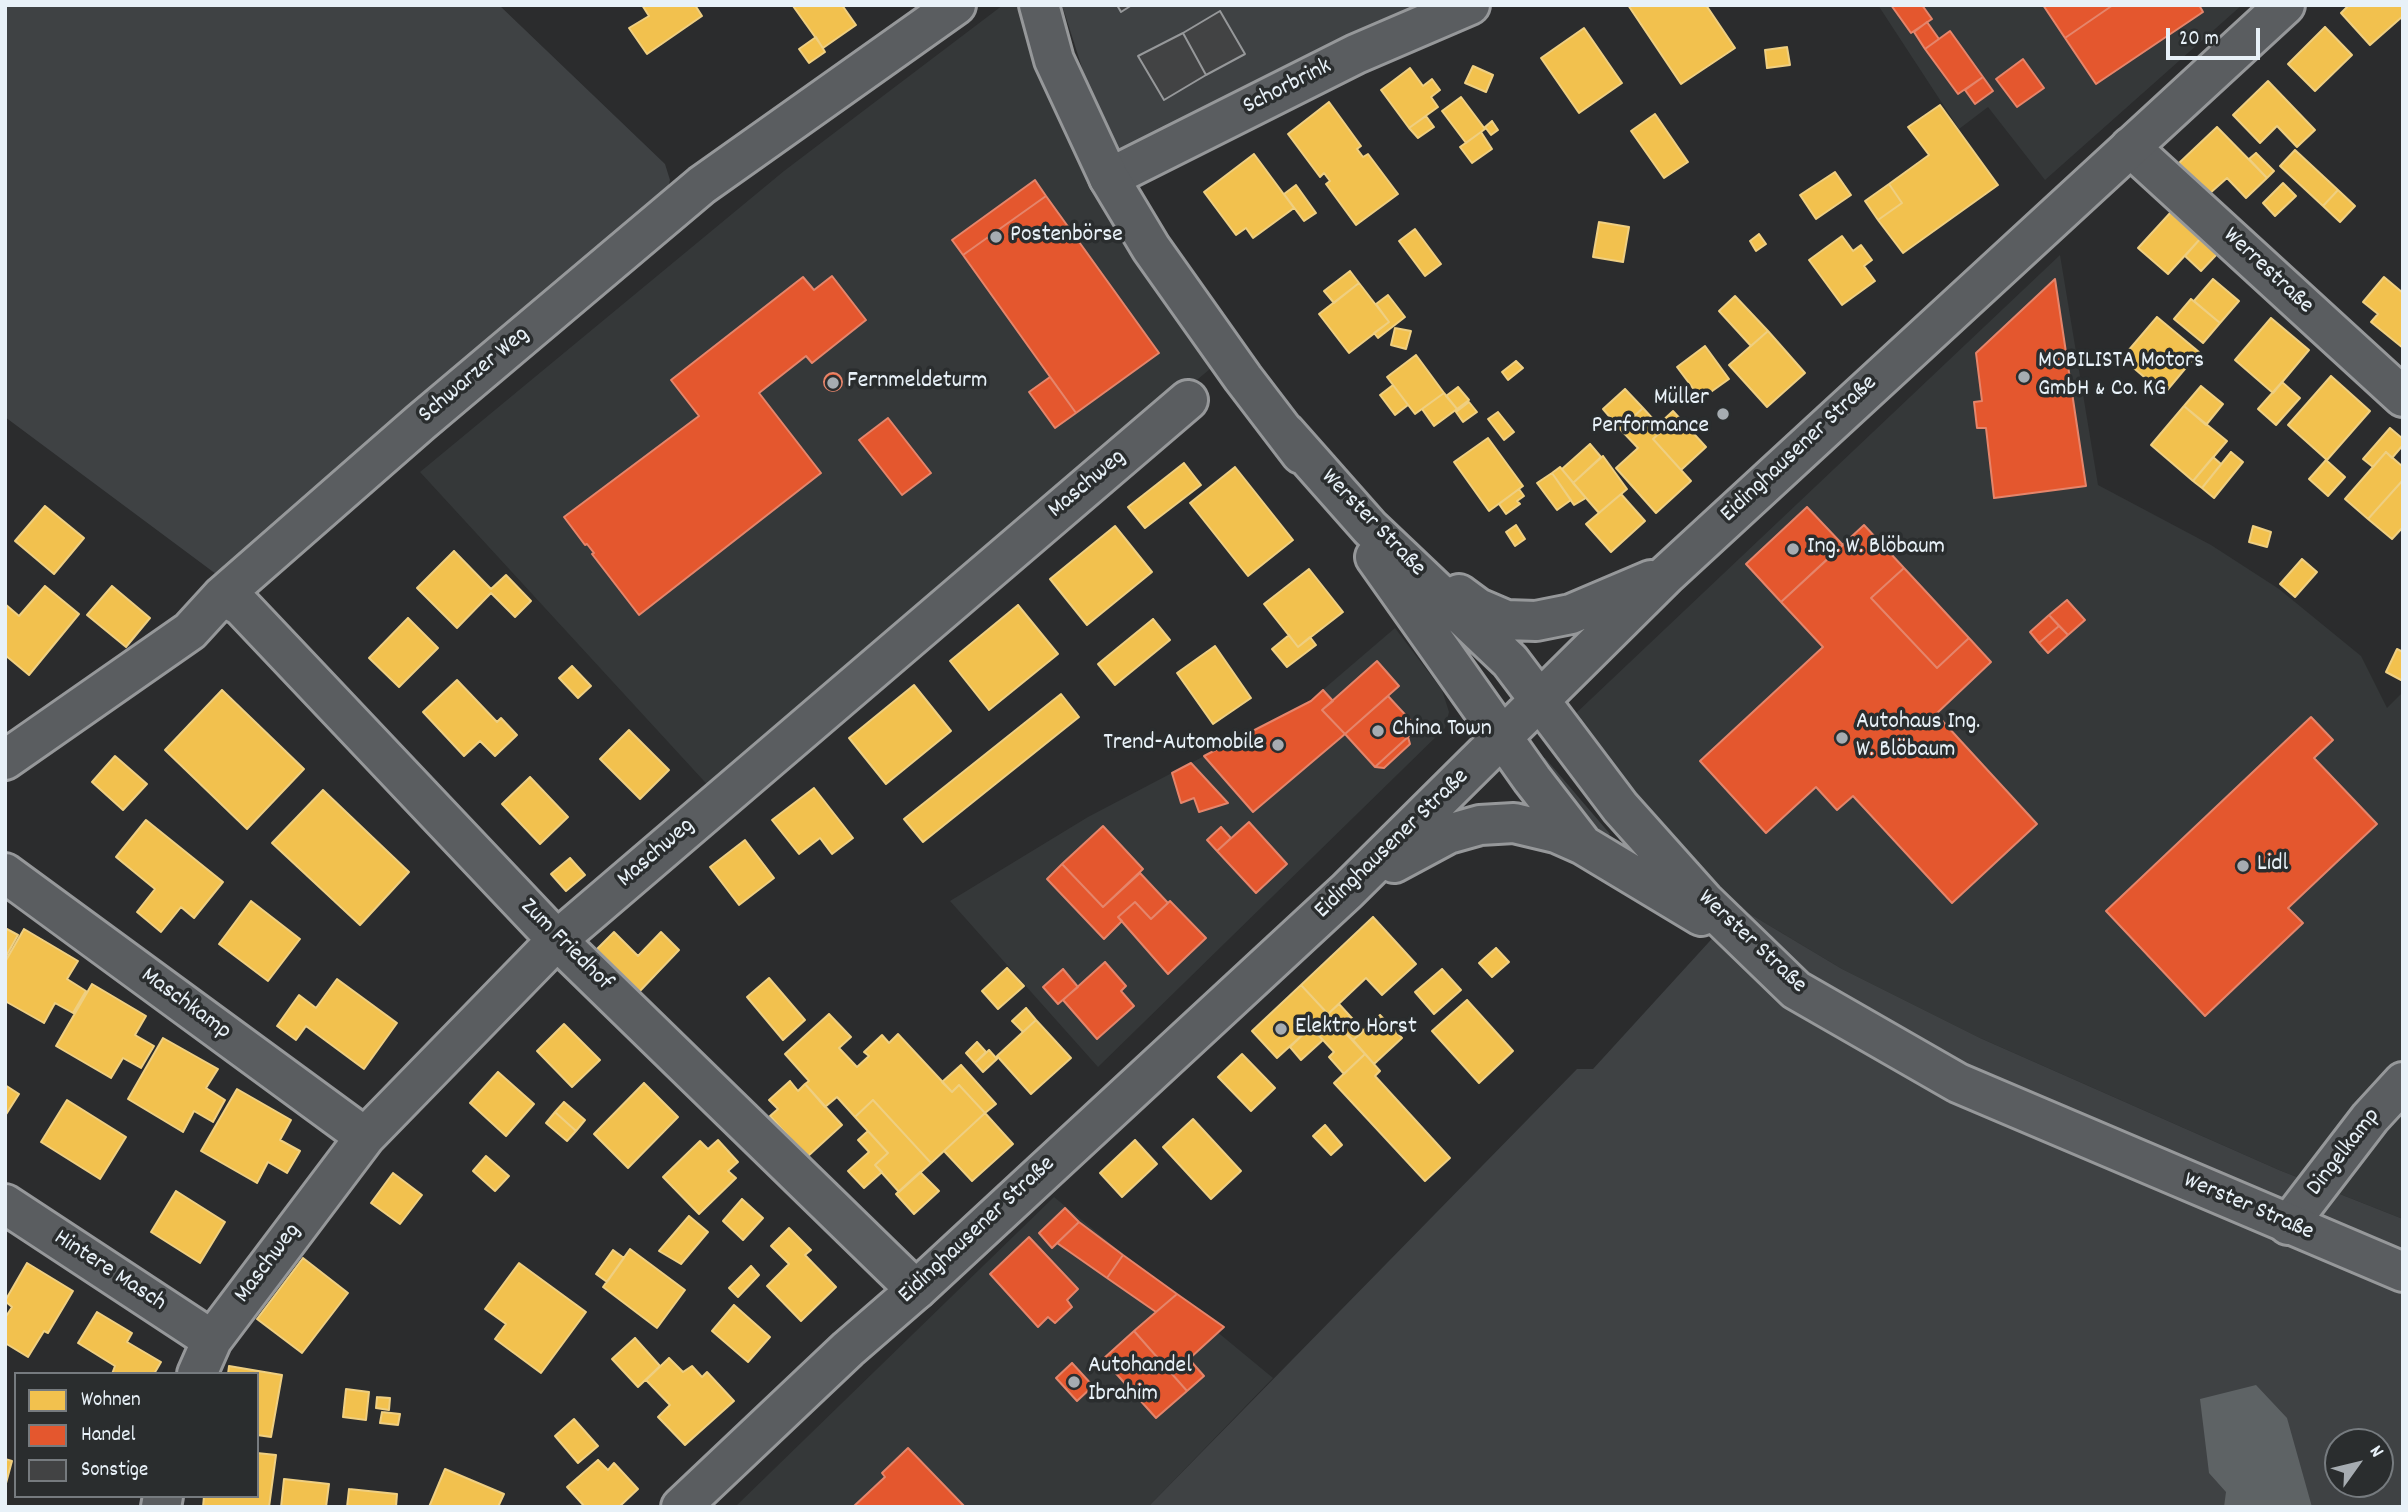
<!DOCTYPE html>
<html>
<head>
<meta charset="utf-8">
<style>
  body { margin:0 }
  #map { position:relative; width:2408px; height:1512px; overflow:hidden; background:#2b2c2d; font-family:Dekko,sans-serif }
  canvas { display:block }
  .frame { position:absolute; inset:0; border:7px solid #e8f1f8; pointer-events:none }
  .legend { position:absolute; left:14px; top:1372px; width:245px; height:126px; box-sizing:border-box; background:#2a2d2e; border:2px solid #767b7f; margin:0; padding:9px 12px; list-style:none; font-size:21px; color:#e8f1f8 }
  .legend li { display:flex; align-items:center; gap:14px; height:35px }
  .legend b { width:35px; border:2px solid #767b7f }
  .north { position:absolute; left:2324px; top:1428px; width:70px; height:70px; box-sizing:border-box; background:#2a2d2e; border:2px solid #767b7f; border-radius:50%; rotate:56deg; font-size:19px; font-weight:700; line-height:28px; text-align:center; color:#e8f1f8 }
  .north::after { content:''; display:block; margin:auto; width:24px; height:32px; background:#a6acb1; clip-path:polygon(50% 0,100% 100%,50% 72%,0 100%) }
  .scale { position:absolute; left:2166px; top:28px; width:94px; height:32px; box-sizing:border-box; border:4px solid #e8f1f8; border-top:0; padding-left:9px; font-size:21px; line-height:24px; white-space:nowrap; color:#e8f1f8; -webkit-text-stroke:5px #2a2d2e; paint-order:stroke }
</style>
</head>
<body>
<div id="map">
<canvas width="2408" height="1512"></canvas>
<div class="frame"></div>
<ul class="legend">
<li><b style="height:19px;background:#f2c14e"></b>Wohnen</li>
<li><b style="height:19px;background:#e4572e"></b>Handel</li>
<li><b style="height:19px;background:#424344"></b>Sonstige</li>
</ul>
<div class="north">N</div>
<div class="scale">20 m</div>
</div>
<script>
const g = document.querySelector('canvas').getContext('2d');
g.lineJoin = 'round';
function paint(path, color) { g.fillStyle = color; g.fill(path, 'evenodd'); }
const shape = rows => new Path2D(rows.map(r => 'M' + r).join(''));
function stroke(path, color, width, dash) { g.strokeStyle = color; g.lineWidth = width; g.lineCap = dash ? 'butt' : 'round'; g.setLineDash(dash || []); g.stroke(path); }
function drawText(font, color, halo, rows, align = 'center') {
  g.font = font + ' Dekko,sans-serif'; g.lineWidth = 7; g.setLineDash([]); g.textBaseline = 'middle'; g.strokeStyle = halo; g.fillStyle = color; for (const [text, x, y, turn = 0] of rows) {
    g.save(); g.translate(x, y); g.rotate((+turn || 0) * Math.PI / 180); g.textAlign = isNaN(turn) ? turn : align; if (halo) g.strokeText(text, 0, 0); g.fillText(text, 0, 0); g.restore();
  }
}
const built = shape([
  [1003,5,1034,5,1222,359,1066,489,715,793,420,472,784,171],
  [1878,5,2242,5,2045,180,1988,107,1959,129],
  [2060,255,2098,485,2211,545,2279,589,2361,656,2387,708,2403,692,2403,1219,2279,1170,1980,1038,1842,969,1740,908,1669,836,1572,717],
  [1395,628,1442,690,1449,712,1445,728,1098,1067,950,901,1088,817,1311,700],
  [1054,1197,1273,1378,1148,1507,735,1507]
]);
const green = shape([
  [5,5,499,5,665,164,670,180,666,196,216,574,5,417],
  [1062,5,1430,5,1117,160,1098,118],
  [1540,758,1545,758,1610,834,1607,836,1568,808],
  [1740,908,1842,969,1980,1038,2279,1170,2403,1219,2403,1507,1148,1507,1577,1069,1593,1069],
  [2338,1442,2380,1442,2380,1484,2338,1484]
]);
const water = shape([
  [2256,1385,2287,1418,2312,1507,2224,1507,2226,1492,2209,1473,2200,1399]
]);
const homes = shape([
  [642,5,695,5,702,16,647,54,629,28,649,16,642,5],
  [842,5,856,25,823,48,793,6,842,5],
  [1628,5,1706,5,1735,48,1681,84,1628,5],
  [2349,5,2403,5,2403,16,2370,45,2341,13,2349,5],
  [2325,27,2352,55,2315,91,2288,64,2325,27],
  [1584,28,1622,83,1579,113,1541,58,1584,28],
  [816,37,825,52,809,63,799,49,816,37],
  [1787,47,1790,65,1767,68,1765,50,1787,47],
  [1473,66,1493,75,1486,92,1465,83,1473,66],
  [1410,68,1423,86,1432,79,1440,90,1431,97,1438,107,1409,128,1381,90,1410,68],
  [2268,81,2315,130,2297,147,2277,126,2260,143,2233,115,2268,81],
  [1461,97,1485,129,1466,143,1442,111,1461,97],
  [1329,102,1361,146,1357,149,1363,157,1368,154,1398,194,1356,225,1326,184,1330,181,1324,173,1320,177,1288,134,1329,102],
  [1940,105,1998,185,1903,253,1878,220,1902,203,1889,184,1929,155,1908,127,1940,105],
  [1655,114,1688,162,1664,178,1631,131,1655,114],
  [1426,116,1434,127,1418,138,1409,128,1426,116],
  [1492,121,1498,130,1491,135,1485,127,1492,121],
  [2217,127,2267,178,2246,198,2227,178,2209,194,2179,163,2217,127],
  [1481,132,1492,149,1472,163,1460,147,1481,132],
  [2295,150,2338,190,2323,206,2280,166,2295,150],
  [2256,153,2274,171,2267,178,2249,159,2256,153],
  [1254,154,1294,208,1253,238,1246,228,1236,235,1204,192,1254,154],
  [1835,172,1851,195,1816,219,1800,195,1835,172],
  [2283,183,2296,196,2275,216,2263,203,2283,183],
  [1889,184,1902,203,1878,220,1865,201,1889,184],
  [1296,185,1316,213,1304,221,1284,194,1296,185],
  [2338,190,2355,206,2340,222,2323,206,2338,190],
  [2171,212,2200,239,2168,274,2138,248,2171,212],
  [1599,222,1629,227,1623,262,1593,257,1599,222],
  [1415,229,1441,264,1425,276,1399,241,1415,229],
  [1759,234,1766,244,1756,251,1750,241,1759,234],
  [1842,236,1853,251,1861,245,1872,260,1864,266,1875,281,1842,305,1809,260,1842,236],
  [2200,239,2217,254,2201,271,2185,256,2200,239],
  [1350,271,1359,283,1334,303,1324,291,1350,271],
  [2384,277,2403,293,2403,348,2371,322,2378,314,2363,302,2384,277],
  [2213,279,2239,301,2220,323,2194,301,2213,279],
  [1359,283,1389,322,1349,353,1319,314,1359,283],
  [1388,295,1405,317,1378,338,1374,333,1389,322,1376,304,1388,295],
  [1735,296,1768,331,1751,346,1719,311,1735,296],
  [2191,299,2220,323,2203,343,2174,319,2191,299],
  [2157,317,2199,352,2164,394,2122,358,2157,317],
  [2271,318,2309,350,2273,393,2235,360,2271,318],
  [1395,328,1411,331,1406,349,1391,345,1395,328],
  [1768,331,1805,373,1767,407,1729,365,1768,331],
  [1705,346,1729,379,1701,399,1677,367,1705,346],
  [1416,355,1444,393,1415,414,1387,377,1416,355],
  [1516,361,1523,368,1508,380,1502,372,1516,361],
  [2331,376,2370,411,2327,460,2288,425,2331,376],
  [2282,382,2300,398,2276,425,2258,409,2282,382],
  [1393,385,1408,405,1395,415,1380,395,1393,385],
  [2201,386,2223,404,2206,425,2184,406,2201,386],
  [1458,387,1469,400,1457,409,1446,396,1458,387],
  [1625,389,1643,408,1620,429,1603,409,1625,389],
  [1444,393,1457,409,1434,426,1422,409,1444,393],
  [1469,402,1477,412,1463,422,1456,412,1469,402],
  [2184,406,2227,441,2193,481,2151,445,2184,406],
  [1643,408,1663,430,1653,439,1691,481,1656,513,1616,468,1638,448,1620,429,1643,408],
  [1673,411,1706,447,1681,470,1653,439,1663,430,1658,425,1673,411],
  [1498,412,1514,432,1504,440,1488,419,1498,412],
  [2390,428,2403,439,2403,445,2392,458,2386,452,2373,467,2363,459,2390,428],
  [1488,438,1523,486,1489,511,1454,462,1488,438],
  [1590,444,1601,457,1573,483,1562,469,1590,444],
  [2231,452,2243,462,2214,498,2202,488,2231,452],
  [2386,452,2403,467,2403,480,2368,519,2345,499,2386,452],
  [1603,456,1627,489,1599,513,1573,483,1603,456],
  [2213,457,2221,464,2202,488,2193,481,2213,457],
  [2326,460,2345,477,2328,496,2309,479,2326,460],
  [1184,463,1201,485,1145,528,1128,507,1184,463],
  [1235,467,1293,540,1248,576,1190,503,1235,467],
  [1560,467,1586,498,1574,505,1552,473,1560,467],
  [1552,473,1571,500,1557,510,1537,483,1552,473],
  [2403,480,2403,527,2392,539,2368,519,2403,480],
  [1519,489,1524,496,1517,501,1520,504,1506,514,1499,504,1519,489],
  [1621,494,1645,521,1611,552,1586,524,1621,494],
  [45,506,84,538,54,574,15,541,45,506],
  [1516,525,1525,539,1515,546,1506,532,1516,525],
  [1115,526,1152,572,1087,625,1050,579,1115,526],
  [2253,526,2271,532,2267,547,2249,542,2253,526],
  [454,551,491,589,506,575,531,601,515,617,491,593,457,628,417,588,454,551],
  [2302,559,2317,572,2295,597,2280,584,2302,559],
  [1309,569,1343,612,1298,647,1264,604,1309,569],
  [45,586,79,614,29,675,5,655,5,604,19,616,45,586],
  [112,586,150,618,126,647,87,615,112,586],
  [1018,605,1058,654,989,710,950,661,1018,605],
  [408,618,438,648,399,687,369,658,408,618],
  [1153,619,1170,640,1115,685,1098,664,1153,619],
  [1289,635,1298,647,1310,637,1316,645,1287,667,1272,649,1289,635],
  [1215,646,1251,698,1213,724,1177,673,1215,646],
  [2397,649,2403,652,2403,681,2386,672,2397,649],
  [572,666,591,686,578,698,559,678,572,666],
  [457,680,497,722,501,718,517,735,495,756,480,741,464,756,423,712,457,680],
  [914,685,951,731,886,784,849,738,914,685],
  [222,690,304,769,247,829,165,750,222,690],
  [1061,694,1079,717,923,842,904,819,1061,694],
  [629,730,669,770,640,799,600,759,629,730],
  [115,756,147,784,123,810,92,782,115,756],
  [530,777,568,817,540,844,502,804,530,777],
  [814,788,853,838,832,854,820,838,799,854,772,820,814,788],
  [323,790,409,872,360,925,272,843,323,790],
  [146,820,223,882,194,918,181,907,161,932,137,912,155,889,116,857,146,820],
  [745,840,774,878,739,905,710,867,745,840],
  [570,858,585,875,566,891,551,874,570,858],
  [251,901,300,939,268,981,219,944,251,901],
  [1373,917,1416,964,1382,995,1366,978,1328,1014,1301,985,1373,917],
  [5,928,18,935,5,958,5,928],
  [24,929,78,961,67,979,86,991,73,1013,55,1003,44,1023,5,1001,5,962,24,929],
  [614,932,638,956,661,932,679,950,639,992,596,950,614,932],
  [1496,948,1509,962,1492,977,1479,963,1496,948],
  [1007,968,1024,986,998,1009,982,991,1007,968],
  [1442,969,1461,990,1434,1014,1415,992,1442,969],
  [769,978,805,1020,783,1040,747,997,769,978],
  [337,979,397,1023,364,1069,306,1026,296,1040,277,1026,299,995,316,1008,337,979],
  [92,984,146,1016,135,1035,154,1046,141,1068,123,1058,111,1078,56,1046,92,984],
  [1301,985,1365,1054,1344,1074,1329,1057,1334,1052,1311,1027,1277,1058,1252,1031,1301,985],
  [1467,1000,1513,1051,1479,1083,1432,1031,1467,1000],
  [1339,1004,1350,1016,1340,1026,1328,1014,1339,1004],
  [1026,1008,1036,1020,1023,1032,1012,1021,1026,1008],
  [829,1014,851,1037,839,1048,857,1067,869,1056,864,1052,882,1035,889,1043,898,1034,952,1092,959,1085,985,1113,931,1163,873,1100,855,1117,837,1097,825,1107,805,1084,809,1081,785,1054,829,1014],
  [1380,1015,1402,1038,1374,1064,1353,1040,1380,1015],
  [1350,1016,1364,1031,1353,1040,1340,1026,1350,1016],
  [1036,1020,1071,1058,1031,1094,997,1056,1036,1020],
  [564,1024,600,1060,572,1087,537,1051,564,1024],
  [1311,1027,1323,1040,1301,1060,1290,1047,1311,1027],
  [163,1038,218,1069,206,1088,225,1100,213,1122,194,1111,183,1132,128,1099,163,1038],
  [977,1042,986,1052,975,1063,966,1053,977,1042],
  [989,1050,997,1059,983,1072,975,1063,989,1050],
  [1242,1054,1275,1088,1251,1111,1218,1077,1242,1054],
  [1365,1054,1380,1071,1375,1076,1450,1158,1425,1181,1334,1083,1365,1054],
  [961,1065,996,1104,985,1113,959,1085,952,1092,942,1082,961,1065],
  [498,1072,534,1104,506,1136,470,1103,498,1072],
  [790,1081,798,1091,805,1084,842,1125,807,1157,770,1116,778,1109,769,1100,790,1081],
  [644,1083,678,1117,628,1168,594,1134,644,1083],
  [5,1085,19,1094,5,1116,5,1085],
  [237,1089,291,1120,280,1140,300,1151,287,1173,268,1162,257,1183,201,1151,237,1089],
  [67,1100,126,1137,100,1179,41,1142,67,1100],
  [873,1100,931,1163,899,1192,875,1165,888,1153,855,1117,873,1100],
  [564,1102,585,1120,576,1131,555,1112,564,1102],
  [555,1112,576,1131,567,1141,546,1123,555,1112],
  [985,1113,1013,1144,972,1181,944,1151,985,1113],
  [1193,1119,1241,1171,1211,1199,1163,1147,1193,1119],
  [1325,1125,1342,1145,1331,1155,1313,1136,1325,1125],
  [868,1131,888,1153,875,1165,882,1172,864,1188,848,1171,869,1152,858,1140,868,1131],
  [718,1140,738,1162,728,1171,736,1178,699,1214,663,1177,700,1141,708,1149,718,1140],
  [1135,1140,1157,1164,1122,1197,1100,1173,1135,1140],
  [486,1156,509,1176,495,1191,473,1171,486,1156],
  [920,1172,939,1191,914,1214,896,1194,920,1172],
  [393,1173,422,1195,400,1224,371,1203,393,1173],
  [176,1191,225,1222,200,1263,151,1232,176,1191],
  [742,1199,763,1218,743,1240,723,1221,742,1199],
  [689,1216,708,1232,681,1264,659,1251,689,1216],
  [789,1228,811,1250,805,1255,836,1287,801,1321,767,1286,789,1264,771,1246,789,1228],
  [630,1249,685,1290,657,1328,603,1287,630,1249],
  [613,1250,624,1258,607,1282,596,1274,613,1250],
  [303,1258,348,1293,302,1353,257,1319,303,1258],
  [27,1263,73,1291,48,1333,44,1331,28,1357,5,1343,5,1318,12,1307,5,1301,27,1263],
  [519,1263,586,1312,541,1373,495,1339,506,1324,485,1309,519,1263],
  [751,1266,759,1275,738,1297,729,1288,751,1266],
  [734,1305,770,1337,748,1362,712,1331,734,1305],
  [97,1312,132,1333,127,1342,161,1362,154,1374,112,1374,115,1366,78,1343,97,1312],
  [635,1338,660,1366,638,1387,612,1359,635,1338],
  [669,1358,683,1372,692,1366,702,1377,707,1372,734,1401,685,1445,658,1417,670,1405,646,1380,669,1358],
  [229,1366,282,1375,271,1437,257,1435,257,1374,228,1374,229,1366],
  [346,1389,369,1392,366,1420,343,1417,346,1389],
  [377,1397,390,1398,389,1410,376,1408,377,1397],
  [382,1412,400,1414,398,1425,380,1423,382,1412],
  [574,1419,598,1446,578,1463,555,1436,574,1419],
  [257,1453,276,1455,269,1507,203,1507,204,1496,257,1496,257,1453],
  [5,1459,12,1461,5,1487,5,1459],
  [598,1460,608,1470,614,1463,638,1489,619,1507,585,1507,567,1487,598,1460],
  [445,1469,504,1494,498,1507,429,1507,445,1469],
  [284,1479,329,1484,326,1507,281,1507,284,1479],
  [349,1489,397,1494,396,1507,347,1507,349,1489]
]);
const shops = shape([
  [1891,5,1922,5,1932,19,1911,33,1891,5],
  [2043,5,2113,5,2065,38,2043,5],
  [2113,5,2199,5,2203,12,2096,84,2065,38,2113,5],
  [1927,22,1939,39,1925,49,1914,32,1927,22],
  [1950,31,1983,77,1958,94,1925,49,1950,31],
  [2023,59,2044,88,2017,107,1996,79,2023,59],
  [1983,77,1993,91,1975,104,1965,90,1983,77],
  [1035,180,1046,196,963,255,952,240,1035,180],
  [1046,196,1159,353,1076,413,963,255,1046,196],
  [832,276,866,320,812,363,806,356,759,393,821,473,639,615,592,554,594,553,587,544,585,545,564,517,699,416,671,380,803,277,814,290,832,276],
  [2055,279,2086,486,1994,498,1986,428,1977,428,1974,402,1982,401,1976,353,2055,279],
  '824 382a9 9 0 1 1 18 0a9 9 0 1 1-18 0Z',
  [1050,377,1076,413,1055,428,1029,392,1050,377],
  [888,418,931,473,902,495,859,440,888,418],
  [1807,507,1843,545,1781,602,1746,564,1807,507],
  [1864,525,1904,568,1871,598,1937,668,1969,638,1991,662,1936,714,2037,824,1952,903,1853,796,1837,810,1816,787,1766,833,1700,761,1823,647,1781,602,1864,525],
  [1904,568,1969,638,1937,668,1871,598,1904,568],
  [2067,600,2085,620,2068,635,2049,615,2067,600],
  [2049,615,2059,626,2039,643,2030,632,2049,615],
  [2059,626,2068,635,2048,653,2039,643,2059,626],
  [1377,661,1399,686,1345,734,1322,710,1377,661],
  [1323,690,1333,701,1322,710,1345,734,1253,812,1204,756,1311,701,1323,690],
  [1388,696,1411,721,1404,727,1410,735,1375,767,1345,734,1388,696],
  [2311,717,2333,740,2314,758,2377,824,2288,908,2303,923,2205,1016,2106,911,2311,717],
  [1411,721,1417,728,1410,735,1404,727,1411,721],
  [1408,737,1410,744,1384,768,1375,767,1408,737],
  [1191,763,1228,803,1199,812,1194,798,1181,803,1172,773,1191,763],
  [1249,822,1287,864,1256,893,1217,851,1249,822],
  [1103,826,1143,869,1103,907,1062,864,1103,826],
  [1221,827,1231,838,1217,851,1207,840,1221,827],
  [1062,864,1103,907,1140,873,1168,903,1151,919,1135,902,1118,917,1122,921,1104,939,1047,879,1062,864],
  [1170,901,1206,938,1168,974,1118,917,1135,902,1151,919,1170,901],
  [1105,962,1126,986,1121,991,1134,1006,1097,1039,1063,1000,1105,962],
  [1063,969,1078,987,1058,1004,1043,987,1063,969],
  [1065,1208,1079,1222,1052,1248,1039,1233,1065,1208],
  [1079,1222,1123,1255,1107,1278,1057,1243,1079,1222],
  [1029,1237,1078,1289,1067,1300,1072,1307,1055,1323,1048,1317,1038,1327,990,1274,1029,1237],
  [1123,1255,1177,1294,1156,1312,1107,1278,1123,1255],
  [1177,1294,1224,1327,1189,1359,1204,1376,1187,1391,1134,1331,1177,1294],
  [1134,1331,1187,1391,1156,1418,1103,1359,1134,1331],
  [1072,1363,1093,1386,1077,1401,1056,1378,1072,1363],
  [908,1448,965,1507,853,1507,885,1477,882,1473,908,1448]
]);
const building = shape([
  [1117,5,1132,5,1121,12,1117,5],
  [1220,11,1245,54,1206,75,1183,33,1220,11],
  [1183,33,1206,75,1164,100,1138,56,1183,33]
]);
const minor = shape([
  [2130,147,2403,397],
  [1109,178,1356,54,1470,5],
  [222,596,241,606,557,940,916,1290],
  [5,760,190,631,222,596,421,422,702,185,956,5],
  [5,873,365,1137],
  [5,1204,212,1340],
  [2288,1225,2370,1118,2403,1082],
  [197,1374,212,1340,365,1137,557,940,1188,400],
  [161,1507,163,1496]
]);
const major = shape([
  [1039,5,1054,60,1109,178,1151,248,1243,378,1301,454],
  [1286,433,1370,528,1510,661,1620,807,1704,901,1796,990,1958,1083,2403,1272],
  [1375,557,1532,779,1583,845],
  [1459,594,1478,608,1506,620,1536,621,1571,614,1651,580],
  [1394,863,1448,834,1480,825,1514,823,1556,833,1583,845,1701,916],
  [681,1507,848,1349,916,1290,1347,891,1666,575,2285,5]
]);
const markers = [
  [996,237,7,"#a6acb1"],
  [2024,377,7,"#a6acb1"],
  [833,383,7,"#a6acb1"],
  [1723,414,7,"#a6acb1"],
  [1793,549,7,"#a6acb1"],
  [1378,731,7,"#a6acb1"],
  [1842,738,7,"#a6acb1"],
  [1278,745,7,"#a6acb1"],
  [2243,866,7,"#a6acb1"],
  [1281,1029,7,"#a6acb1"],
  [1074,1382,7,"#a6acb1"]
];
const streetNames = [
  ["Schorbrink",1288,88,-27],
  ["Werrestraße",2267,272,43],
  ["Schwarzer Weg",475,376,-40],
  ["Eidinghausener Straße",1800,450,-43],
  ["Maschweg",1088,485,-40],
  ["Werster Straße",1372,524,46],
  ["Eidinghausener Straße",1393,845,-44],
  ["Maschweg",657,854,-41],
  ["Werster Straße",1751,943,43],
  ["Zum Friedhof",565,946,45],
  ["Maschkamp",185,1005,36],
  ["Dingelkamp",2345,1153,-52],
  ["Werster Straße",2248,1208,23],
  ["Eidinghausener Straße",978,1231,-43],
  ["Maschweg",269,1264,-53],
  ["Hintere Masch",109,1272,33]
];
const poiNames = [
  ["Postenbörse",1010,237],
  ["MOBILISTA Motors",2038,363],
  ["GmbH & Co. KG",2038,391],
  ["Fernmeldeturm",847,383],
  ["Müller",1709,400,"right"],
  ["Performance",1709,428,"right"],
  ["Ing. W. Blöbaum",1807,549],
  ["Autohaus Ing.",1856,724],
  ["W. Blöbaum",1856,752],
  ["China Town",1392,731],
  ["Trend-Automobile",1264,745,"right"],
  ["Lidl",2257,866],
  ["Elektro Horst",1295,1029],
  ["Autohandel",1088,1368],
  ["Ibrahim",1088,1396]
];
paint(built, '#353839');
paint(green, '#3f4244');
paint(water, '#5e6365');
paint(homes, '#f2c14e');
stroke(homes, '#efcf81', 2);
paint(shops, '#e4572e');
stroke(shops, '#e5856b', 2);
paint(building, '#424344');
stroke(building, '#96989a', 2);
stroke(minor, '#96989a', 44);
stroke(major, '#96989a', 44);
stroke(minor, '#5a5d60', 38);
stroke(major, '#5a5d60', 38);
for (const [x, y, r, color] of markers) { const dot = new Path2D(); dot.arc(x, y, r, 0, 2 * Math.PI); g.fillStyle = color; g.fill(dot); stroke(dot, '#2a2d2e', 2.5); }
drawText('24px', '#e8f1f8', '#2a2d2e', streetNames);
drawText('24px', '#e8f1f8', '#2a2d2e', poiNames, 'left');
</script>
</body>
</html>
